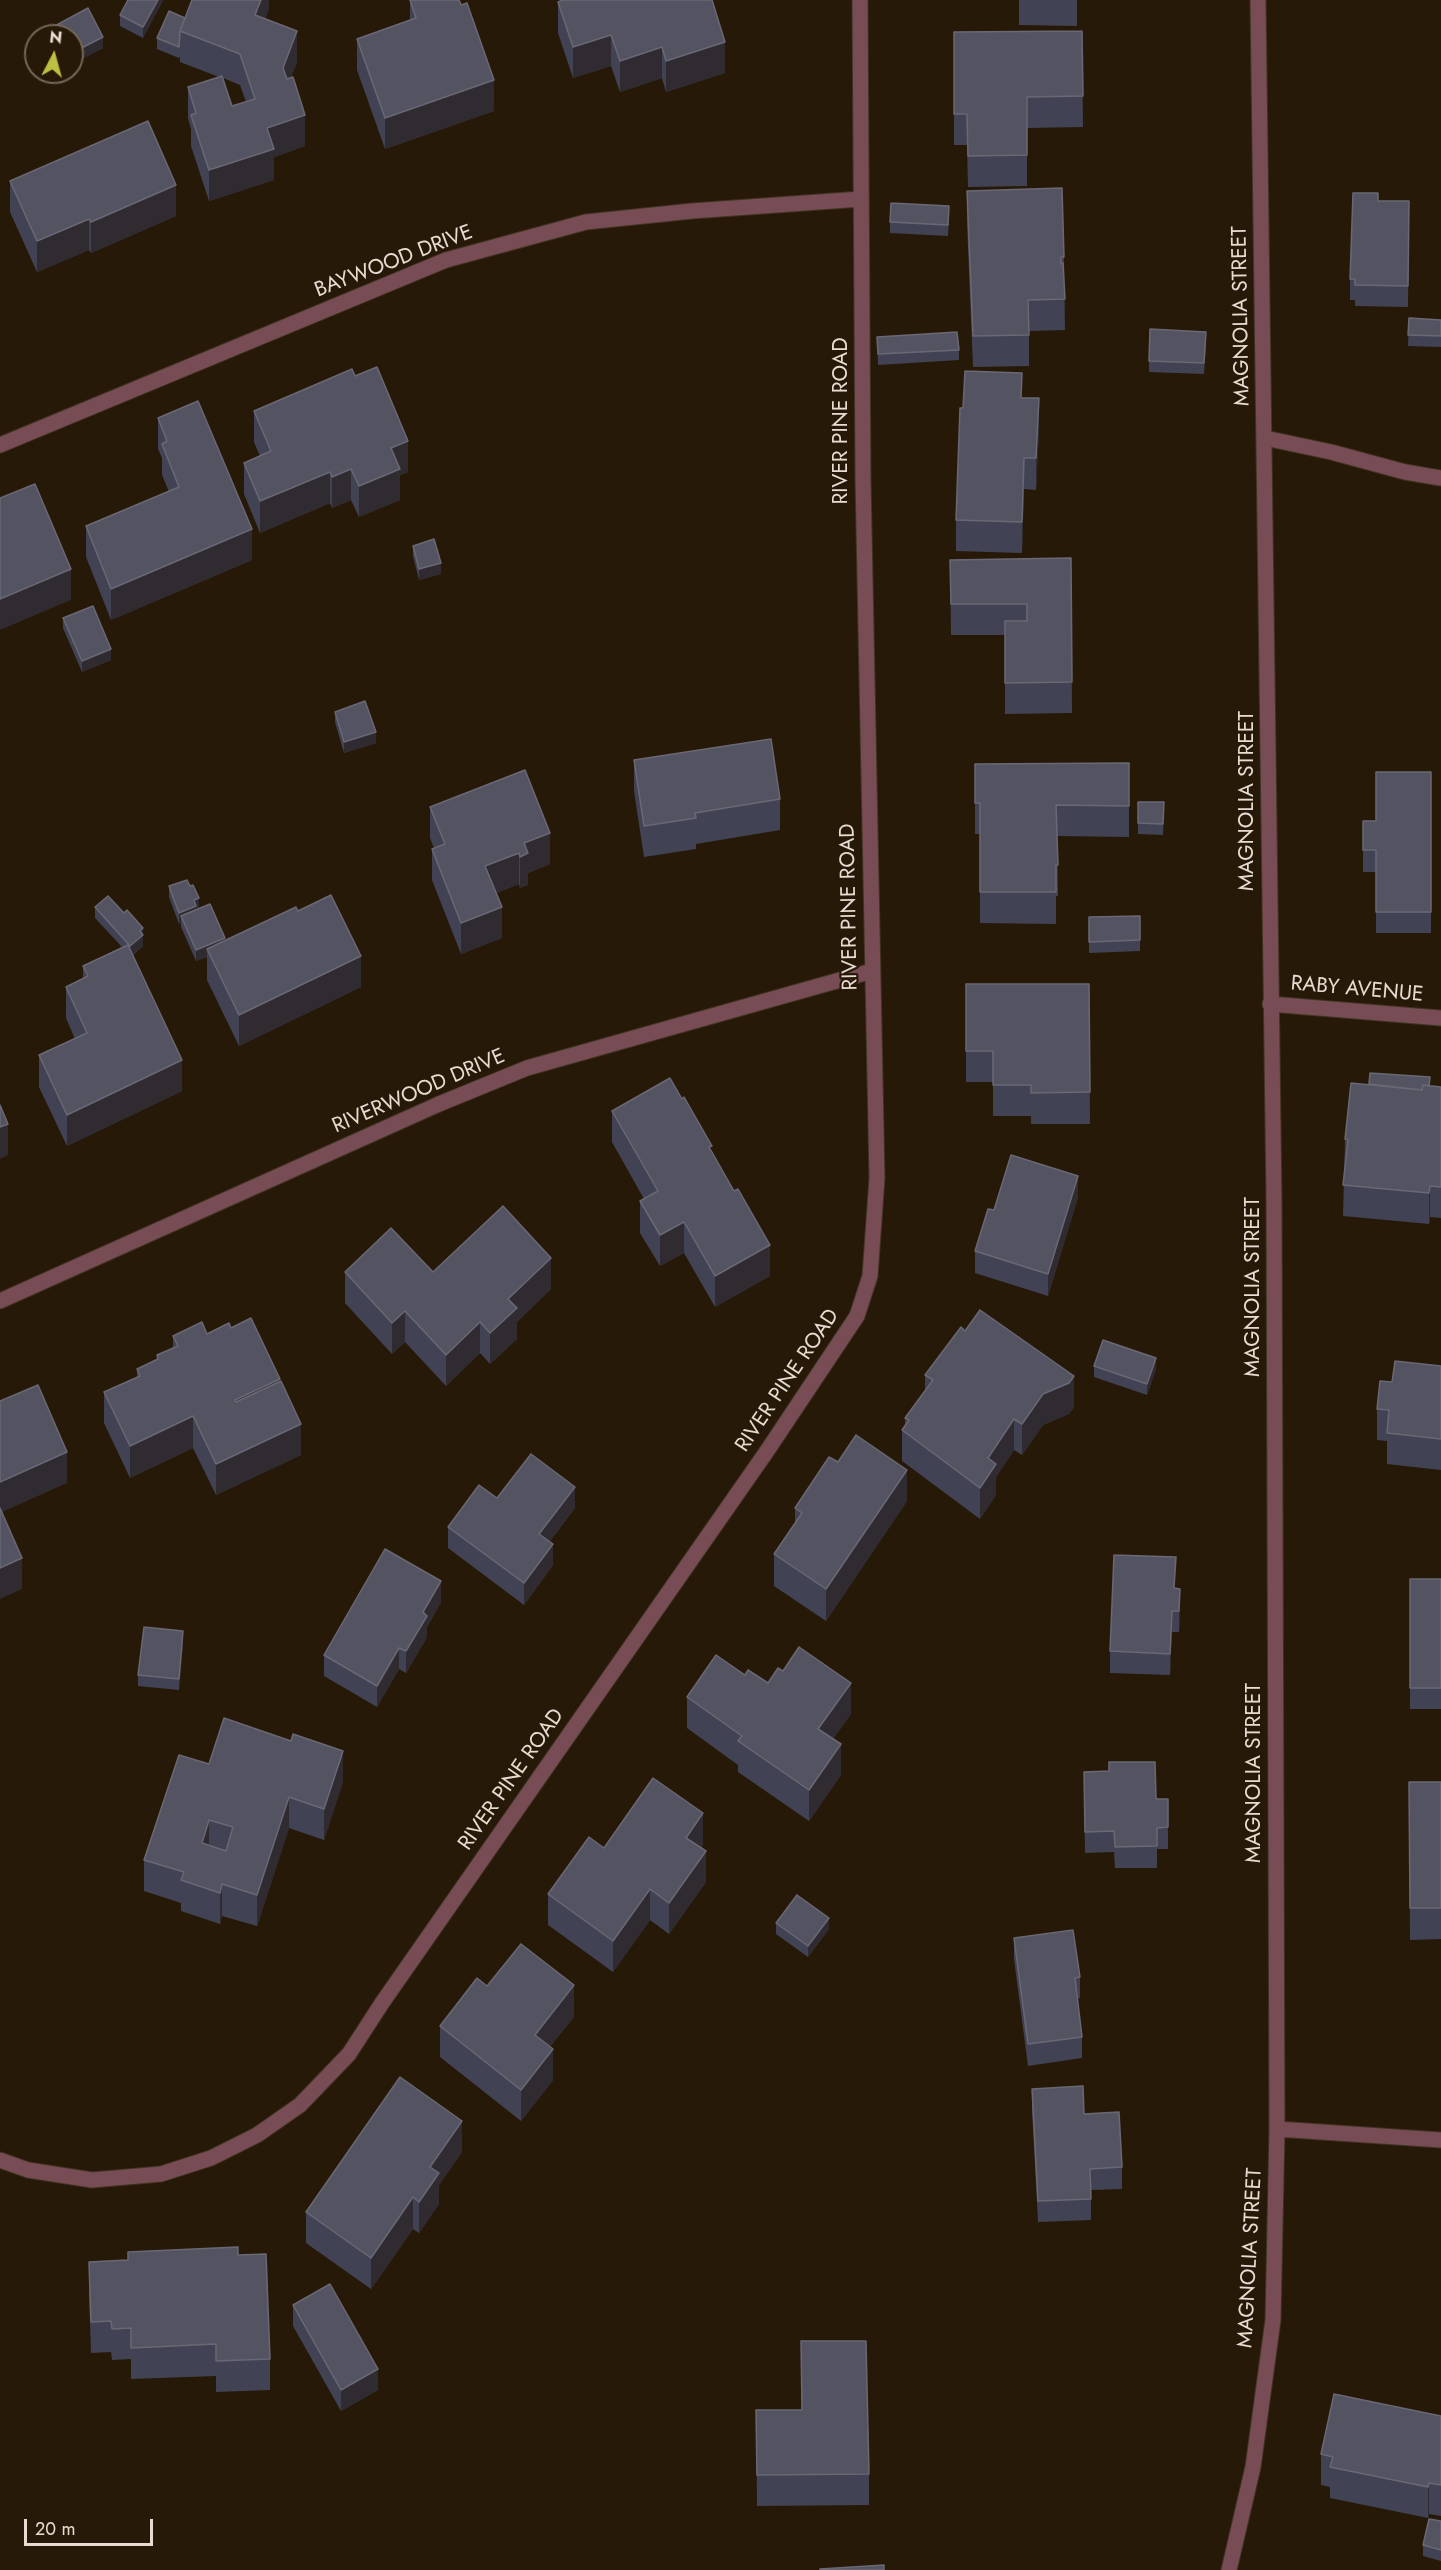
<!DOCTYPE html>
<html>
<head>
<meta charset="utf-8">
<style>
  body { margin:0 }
  #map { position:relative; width:1441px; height:2570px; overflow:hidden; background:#271908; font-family:Jost,sans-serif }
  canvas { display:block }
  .north { position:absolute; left:24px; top:24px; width:60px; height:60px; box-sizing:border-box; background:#271908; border:2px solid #736759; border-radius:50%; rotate:6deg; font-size:16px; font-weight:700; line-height:24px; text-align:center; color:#e6dcd2 }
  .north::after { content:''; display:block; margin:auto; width:21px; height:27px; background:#bdbf43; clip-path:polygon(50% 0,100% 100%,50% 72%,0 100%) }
  .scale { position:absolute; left:24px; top:2519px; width:129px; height:27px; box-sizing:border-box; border:3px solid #e6dcd2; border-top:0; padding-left:8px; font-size:18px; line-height:21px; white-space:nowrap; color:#e6dcd2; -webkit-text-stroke:4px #271908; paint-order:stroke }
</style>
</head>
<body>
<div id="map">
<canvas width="1441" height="2570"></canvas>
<div class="north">N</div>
<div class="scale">20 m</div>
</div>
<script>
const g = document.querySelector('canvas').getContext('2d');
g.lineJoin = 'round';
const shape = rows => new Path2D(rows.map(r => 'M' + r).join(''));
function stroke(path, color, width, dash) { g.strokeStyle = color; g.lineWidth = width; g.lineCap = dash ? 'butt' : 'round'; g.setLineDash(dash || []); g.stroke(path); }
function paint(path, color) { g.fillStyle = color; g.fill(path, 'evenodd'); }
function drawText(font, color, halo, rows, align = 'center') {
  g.font = font + ' Jost,sans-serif'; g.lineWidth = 4.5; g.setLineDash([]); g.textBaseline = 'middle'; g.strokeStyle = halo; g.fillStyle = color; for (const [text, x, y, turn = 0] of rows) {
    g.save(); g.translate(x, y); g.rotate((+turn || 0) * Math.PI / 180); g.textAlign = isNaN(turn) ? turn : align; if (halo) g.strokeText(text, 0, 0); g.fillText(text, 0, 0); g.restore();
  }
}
const minor = shape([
  [1265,438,1331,452,1405,472,1441,478],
  [0,445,446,260,586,222,692,211,861,199],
  [1270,1004,1441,1018],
  [0,1301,439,1104,527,1068,872,971],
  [1277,2129,1441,2140],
  [0,2160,28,2170,92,2180,161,2174,211,2158,257,2135,300,2105,349,2054,382,2003,767,1451,857,1316,870,1276,877,1178,863,479,860,0],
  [1229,2570,1253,2467,1273,2320,1277,2129,1274,1201,1258,0]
]);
const wall = shape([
  [163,0,143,38,120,26,120,15],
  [269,0,269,9,265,19,297,62,291,77,305,146,274,157,274,180,209,201,191,146,191,129,188,118,188,87,219,77,180,62,180,56,179,58,157,49,157,38,185,18],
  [223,78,240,85,246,102,232,106],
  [410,0,494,111,385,149,357,70,357,39,410,20],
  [1019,0,1077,0,1077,26,1019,25],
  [558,2,725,73,666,92,662,78,620,92,611,66,573,78,558,33],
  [51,28,103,48,72,64,72,36,51,36],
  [1082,31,1083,127,1027,128,1027,186,968,187,967,145,954,145,954,32],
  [10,181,176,216,91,253,89,250,37,272,10,212],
  [967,191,1064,257,1065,330,1029,331,1029,366,973,367,967,223],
  [1378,201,1409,201,1408,307,1355,306,1355,300,1350,300,1350,279],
  [949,217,948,236,890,233,890,222],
  [1409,318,1441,320,1441,347,1408,346],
  [877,337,959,350,959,360,878,365],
  [1206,343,1204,374,1149,372,1149,361],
  [355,376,408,472,400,475,400,500,359,517,351,500,332,508,330,503,260,533,244,494,244,463,260,456,254,442,254,411],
  [1022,398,1039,429,1036,490,1024,489,1022,553,956,551,956,520],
  [158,418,252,560,111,620,86,557,86,526,169,492,162,475,162,458,158,449],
  [413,546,441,574,419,580,413,556],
  [1071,558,1072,713,1005,714,1005,635,951,635,950,560],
  [63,618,111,660,82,672,63,628],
  [335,712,376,743,344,753,335,722],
  [634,760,780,799,780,830,696,844,696,849,644,857,634,791],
  [1129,763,1129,837,1057,836,1058,896,1056,896,1056,924,980,923,980,834,975,834,975,764],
  [1431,772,1431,933,1376,933,1376,872,1363,872,1363,821,1376,821],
  [1138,802,1164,802,1163,835,1138,834],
  [430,807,550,864,528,873,528,885,520,888,519,884,496,893,502,938,461,954,432,880,432,849,434,848,430,838],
  [169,886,199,908,225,941,298,911,361,987,239,1046,207,980,207,957,196,961,181,927,181,923,179,924,169,897],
  [95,907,124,913,143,928,143,946,133,955,182,1091,67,1146,39,1087,39,1055,75,1039,66,1018,66,987,83,979,83,966,122,947,95,918],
  [1140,916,1140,951,1089,953,1089,917],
  [966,984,1089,984,1090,1124,1031,1124,1031,1116,993,1116,993,1082,966,1082],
  [1369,1084,1430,1086,1441,1087,1441,1218,1430,1217,1429,1224,1343,1216,1345,1139],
  [612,1111,712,1153,770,1276,715,1307,684,1253,660,1266,640,1233,640,1201,644,1199,612,1142],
  [1078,1197,1048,1296,975,1273,975,1251,994,1210],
  [345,1272,433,1272,551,1289,517,1322,517,1339,490,1364,480,1353,446,1386,405,1342,392,1354,345,1303],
  [231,1328,280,1381,301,1455,216,1495,193,1448,130,1478,104,1423,104,1392,137,1377,137,1369,157,1359,157,1355,173,1348,173,1336,207,1334],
  [1094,1366,1156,1369,1147,1395,1094,1377],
  [1441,1366,1441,1470,1387,1464,1387,1441,1377,1440,1377,1409,1392,1382],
  [925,1375,1074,1407,1069,1414,1043,1425,1022,1455,1014,1450,996,1477,996,1495,980,1519,902,1461,902,1430,905,1426,905,1418,925,1390],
  [497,1498,575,1508,550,1541,553,1565,524,1605,448,1548,448,1527],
  [907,1501,826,1621,774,1586,774,1554,795,1523,795,1508],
  [1410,1579,1441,1579,1441,1709,1410,1709],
  [1175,1588,1180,1610,1179,1632,1172,1632,1170,1675,1110,1673,1110,1651],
  [441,1602,427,1627,427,1637,406,1673,399,1669,377,1707,324,1676,324,1655],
  [183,1642,179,1690,138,1686,138,1675],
  [745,1675,851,1714,833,1739,841,1775,809,1821,738,1772,738,1765,687,1728,687,1697],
  [209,1764,343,1782,324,1840,289,1828,257,1926,222,1916,220,1924,181,1911,181,1903,144,1891,144,1860],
  [1084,1772,1156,1799,1168,1799,1168,1849,1157,1849,1157,1868,1115,1868,1114,1852,1085,1853],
  [1409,1782,1441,1782,1441,1939,1410,1940],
  [703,1844,701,1848,706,1882,669,1934,650,1920,613,1972,548,1925,548,1894,604,1848],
  [776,1923,829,1929,808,1957,776,1934],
  [1014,1938,1080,1977,1080,1998,1077,1999,1082,2037,1082,2058,1028,2066,1014,1959],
  [487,1986,574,2017,550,2046,553,2080,521,2121,440,2057,440,2026],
  [1032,2089,1084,2114,1122,2167,1122,2189,1091,2190,1091,2220,1038,2222,1032,2110],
  [462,2152,439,2185,439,2204,419,2233,413,2229,371,2289,306,2243,306,2212],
  [238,2255,270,2359,270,2390,216,2392,216,2376,131,2379,131,2359,112,2360,111,2352,91,2353,89,2293,89,2262],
  [293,2305,378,2390,341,2411,293,2326],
  [756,2410,869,2474,869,2505,757,2506],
  [1441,2416,1441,2516,1429,2514,1428,2518,1330,2498,1330,2487,1321,2485,1321,2454],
  [1441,2521,1441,2561,1423,2556,1423,2545]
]);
const shadedWall = shape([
  [158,0,163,0,163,1,143,38,143,27],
  [261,0,269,0,269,9,255,46,255,15],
  [297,31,297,62,283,99,283,68],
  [611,35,611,66,573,78,573,47],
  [103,37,103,48,72,64,72,53],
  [725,42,725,73,666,92,666,61],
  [662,47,662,78,620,92,620,61],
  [494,80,494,111,385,149,385,118],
  [305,115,305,146,274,157,274,180,209,201,209,170,267,128],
  [176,185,176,216,91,253,91,222],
  [89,219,89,250,37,272,37,241],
  [1039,398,1039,429,1036,490,1036,458],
  [408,441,408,472,400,475,400,500,359,517,359,486,391,448],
  [1024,458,1024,489,1022,553,1022,522],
  [351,469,351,500,332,508,332,477],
  [330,472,330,503,260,533,260,501],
  [252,529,252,560,111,620,111,589],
  [441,563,441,574,419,580,419,569],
  [71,569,71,600,0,630,0,599],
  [111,649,111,660,82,672,82,661],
  [376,732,376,743,344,753,344,742],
  [550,833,550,864,528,873,528,885,520,888,520,857,524,843],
  [519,853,519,884,485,897,485,866],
  [199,898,199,909,181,916,181,923,179,924,179,913,194,900],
  [502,907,502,938,461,954,461,923],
  [143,928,143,946,130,957,130,946,140,931],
  [225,938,225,949,207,949,207,957,196,961,196,950],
  [361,956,361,987,239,1046,239,1015],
  [182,1060,182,1091,67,1146,67,1115],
  [8,1124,8,1155,0,1159,0,1127],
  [1078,1176,1078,1197,1048,1296,1048,1274],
  [1430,1186,1430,1217,1429,1224,1429,1193],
  [684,1222,684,1253,660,1266,660,1235],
  [770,1245,770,1276,715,1307,715,1276],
  [551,1258,551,1289,517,1322,517,1339,490,1364,490,1333,508,1299],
  [405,1311,405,1342,392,1354,392,1323],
  [480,1322,480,1353,446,1386,446,1355],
  [1156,1358,1156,1369,1147,1395,1147,1384],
  [1074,1376,1074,1407,1069,1414,1043,1425,1022,1455,1022,1424,1043,1394],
  [280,1379,280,1410,235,1431,235,1400],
  [193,1416,193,1448,130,1478,130,1446],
  [1014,1419,1014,1450,996,1477,996,1495,980,1519,980,1488,988,1458],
  [301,1424,301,1455,216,1495,216,1464],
  [67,1452,67,1483,0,1513,0,1482],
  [907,1470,907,1501,826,1621,826,1589],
  [575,1487,575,1508,539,1555,539,1534],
  [553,1544,553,1565,524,1605,524,1583],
  [22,1558,22,1589,0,1599,0,1568],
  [441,1581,441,1602,427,1627,427,1637,406,1673,406,1651,423,1612],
  [1180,1589,1180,1610,1179,1632,1179,1611],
  [1172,1611,1172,1632,1170,1675,1170,1654],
  [183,1631,183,1642,179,1690,179,1679],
  [399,1648,399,1669,377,1707,377,1686],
  [851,1683,851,1714,818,1760,818,1729],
  [841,1744,841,1775,809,1821,809,1790],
  [343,1751,343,1782,324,1840,324,1809],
  [289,1797,289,1828,257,1926,257,1895],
  [703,1813,703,1844,686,1869,686,1838],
  [209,1820,209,1851,202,1843],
  [706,1851,706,1882,669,1934,669,1903],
  [222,1884,222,1916,220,1924,220,1893],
  [650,1889,650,1920,613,1972,613,1941],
  [829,1918,829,1929,808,1957,808,1946],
  [574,1985,574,2017,535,2066,535,2035],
  [553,2049,553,2080,521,2121,521,2090],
  [462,2121,462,2152,439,2185,439,2204,419,2233,419,2202,430,2167],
  [413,2197,413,2229,371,2289,371,2258],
  [378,2369,378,2390,341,2411,341,2390],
  [1429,2483,1429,2514,1428,2518,1428,2487]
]);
const building = shape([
  [128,0,158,0,143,27,120,15,128,0],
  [192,0,261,0,255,15,297,31,283,68,287,79,293,77,305,115,267,128,274,149,209,170,191,115,196,113,188,87,222,76,232,106,255,99,240,54,180,31,192,0],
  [410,0,459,0,461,5,467,3,494,80,385,118,357,39,416,18,410,0],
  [563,0,712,0,725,42,666,61,662,47,620,61,611,35,573,47,558,2,563,0],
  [88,8,103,37,72,53,72,36,56,36,51,28,88,8],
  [169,11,185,18,180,31,179,47,157,38,169,11],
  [1082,31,1083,96,1027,97,1027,155,968,156,967,114,954,114,954,32,1082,31],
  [148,121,176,185,91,222,89,219,37,241,10,181,148,121],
  [1062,188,1064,257,1061,257,1061,264,1063,263,1065,299,1028,300,1029,335,973,336,967,191,1062,188],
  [1353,193,1378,193,1378,201,1409,201,1408,286,1355,285,1355,279,1350,279,1353,193],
  [891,203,949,206,948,225,890,222,891,203],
  [1409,318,1441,320,1441,336,1408,335,1409,318],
  [1150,329,1206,332,1204,363,1149,361,1150,329],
  [957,332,959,350,878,354,877,337,957,332],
  [377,367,408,441,391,448,400,469,359,486,351,469,332,477,330,472,260,501,244,463,271,451,254,411,352,369,355,376,377,367],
  [965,371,1022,373,1021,398,1039,398,1036,458,1024,458,1022,522,956,520,960,408,963,408,965,371],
  [198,401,252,529,111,589,86,526,179,487,162,444,167,441,158,418,198,401],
  [35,484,71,569,0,599,0,498,35,484],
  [434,539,441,563,419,569,413,546,434,539],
  [1071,558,1072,682,1005,683,1005,621,1027,621,1027,604,951,604,950,560,1071,558],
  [93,606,111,649,82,661,63,618,93,606],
  [365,701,376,732,344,742,335,712,365,701],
  [771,739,780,799,695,813,696,818,644,826,634,760,771,739],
  [1129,763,1129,806,1056,805,1058,865,1056,865,1056,892,980,892,980,803,975,803,975,764,1129,763],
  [525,770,550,833,524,843,528,853,520,857,519,853,485,866,502,907,461,923,432,849,445,844,430,807,525,770],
  [1376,772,1431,772,1431,912,1376,912,1376,850,1363,850,1363,821,1376,821,1376,772],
  [1138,802,1164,802,1163,824,1138,823,1138,802],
  [187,880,190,886,193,885,199,898,194,900,196,906,179,913,169,886,187,880],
  [331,895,361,956,239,1015,207,949,296,907,298,911,331,895],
  [108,896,124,913,127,910,143,928,140,931,143,935,130,946,95,907,108,896],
  [210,904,225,938,196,950,181,916,210,904],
  [1140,916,1140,940,1089,942,1089,917,1140,916],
  [128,945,182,1060,67,1115,39,1055,87,1033,66,987,88,976,83,966,128,945],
  [966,984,1089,984,1090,1092,1031,1093,1031,1085,993,1085,993,1051,966,1051,966,984],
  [1370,1073,1430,1077,1429,1086,1423,1085,1422,1090,1369,1084,1370,1073],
  [670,1078,682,1099,684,1097,712,1146,709,1147,734,1191,738,1189,770,1245,715,1276,684,1222,660,1235,640,1201,658,1191,612,1111,670,1078],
  [1351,1083,1422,1090,1423,1085,1441,1087,1441,1187,1430,1186,1429,1193,1343,1185,1348,1140,1345,1139,1351,1083],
  [0,1105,8,1124,0,1127,0,1105],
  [1011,1155,1078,1176,1048,1274,975,1251,988,1209,994,1210,1011,1155],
  [503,1206,551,1258,508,1299,517,1308,490,1333,480,1322,446,1355,405,1311,392,1323,345,1272,391,1228,433,1272,503,1206],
  [980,1310,1074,1376,1069,1383,1043,1394,1022,1424,1014,1419,988,1458,996,1464,980,1488,902,1430,909,1420,905,1418,933,1380,925,1375,961,1327,965,1331,980,1310],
  [251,1318,280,1379,235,1400,236,1402,281,1381,301,1424,216,1464,193,1416,130,1446,104,1392,140,1376,137,1369,158,1359,157,1355,178,1346,173,1336,202,1322,207,1334,229,1323,231,1328,251,1318],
  [1103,1340,1156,1358,1147,1384,1094,1366,1103,1340],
  [1395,1361,1441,1366,1441,1439,1387,1433,1389,1410,1377,1409,1380,1381,1392,1382,1395,1361],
  [38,1385,67,1452,0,1482,0,1401,38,1385],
  [856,1435,907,1470,826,1589,774,1554,802,1513,795,1508,829,1457,838,1462,856,1435],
  [531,1454,575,1487,539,1534,553,1544,524,1583,448,1527,479,1485,497,1498,531,1454],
  [0,1508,22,1558,0,1568,0,1508],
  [385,1549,441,1581,423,1612,427,1616,406,1651,399,1648,377,1686,324,1655,385,1549],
  [1114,1555,1176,1557,1174,1588,1180,1589,1179,1611,1172,1611,1170,1654,1110,1651,1114,1555],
  [1410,1579,1441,1579,1441,1688,1410,1688,1410,1579],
  [144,1627,183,1631,179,1679,138,1675,144,1627],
  [799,1647,851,1683,818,1729,841,1744,809,1790,738,1741,742,1736,687,1697,716,1655,745,1675,748,1670,768,1683,778,1668,783,1671,799,1647],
  [224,1718,291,1741,293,1734,343,1751,324,1809,289,1797,257,1895,222,1884,220,1893,181,1880,184,1872,144,1860,179,1755,209,1764,224,1718],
  [209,1820,233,1827,226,1851,202,1843,209,1820],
  [1109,1762,1155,1762,1156,1799,1168,1799,1168,1827,1157,1828,1157,1846,1115,1847,1114,1831,1085,1832,1084,1772,1109,1771,1109,1762],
  [653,1778,703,1813,686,1838,706,1851,669,1903,650,1889,613,1941,548,1894,589,1837,604,1848,653,1778],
  [1409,1782,1441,1782,1441,1908,1410,1908,1409,1782],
  [797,1895,829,1918,808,1946,776,1923,797,1895],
  [1073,1930,1080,1977,1075,1978,1082,2037,1028,2044,1014,1938,1073,1930],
  [521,1944,574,1985,535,2035,553,2049,521,2090,440,2026,477,1978,487,1986,521,1944],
  [400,2077,462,2121,430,2167,439,2173,419,2202,413,2197,371,2258,306,2212,400,2077],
  [1083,2086,1084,2114,1119,2112,1122,2167,1090,2169,1091,2199,1038,2201,1032,2089,1083,2086],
  [238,2247,238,2255,266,2254,270,2359,216,2361,216,2344,131,2348,131,2328,112,2329,111,2321,91,2322,89,2262,128,2260,128,2252,238,2247],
  [330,2284,378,2369,341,2390,293,2305,330,2284],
  [801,2341,866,2341,869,2474,757,2475,756,2410,802,2410,801,2341],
  [1334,2394,1441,2416,1441,2485,1429,2483,1428,2487,1330,2467,1333,2457,1321,2454,1334,2394],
  [1429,2519,1441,2521,1441,2550,1423,2545,1429,2519],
  [884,2565,884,2570,820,2570,820,2569,884,2565]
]);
const streetNames = [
  ["BAYWOOD DRIVE",394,262,-21],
  ["MAGNOLIA STREET",1242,316,-91],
  ["RIVER PINE ROAD",842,421,-90],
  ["MAGNOLIA STREET",1248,801,-90],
  ["RIVER PINE ROAD",850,907,-91],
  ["RABY AVENUE",1357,990,5],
  ["RIVERWOOD DRIVE",419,1092,-23],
  ["MAGNOLIA STREET",1254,1287,-90],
  ["RIVER PINE ROAD",788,1381,-56],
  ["MAGNOLIA STREET",1255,1773,-90],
  ["RIVER PINE ROAD",512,1780,-55],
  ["MAGNOLIA STREET",1251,2258,-87]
];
stroke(minor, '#423424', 17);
stroke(minor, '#774c54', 15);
paint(wall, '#414354');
paint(shadedWall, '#2f2b30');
paint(building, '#535362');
stroke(building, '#6a6874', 1.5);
drawText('21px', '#e6dcd2', '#271908', streetNames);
</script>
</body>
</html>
